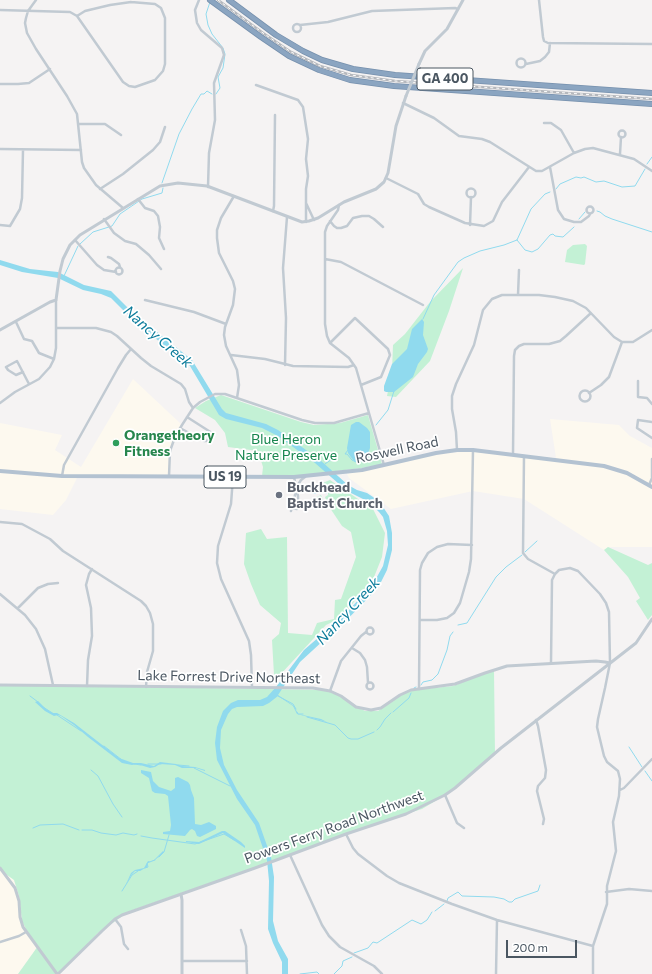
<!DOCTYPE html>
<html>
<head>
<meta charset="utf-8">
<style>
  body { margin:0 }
  #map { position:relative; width:652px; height:974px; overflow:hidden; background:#f5f3f3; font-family:Commissioner,sans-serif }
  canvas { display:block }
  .scale { position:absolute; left:506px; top:940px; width:71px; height:18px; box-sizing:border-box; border:2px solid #4a5661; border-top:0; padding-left:5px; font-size:12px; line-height:14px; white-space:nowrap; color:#4a5661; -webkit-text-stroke:3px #fff; paint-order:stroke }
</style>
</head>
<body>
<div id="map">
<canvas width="652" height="974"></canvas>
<div class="scale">200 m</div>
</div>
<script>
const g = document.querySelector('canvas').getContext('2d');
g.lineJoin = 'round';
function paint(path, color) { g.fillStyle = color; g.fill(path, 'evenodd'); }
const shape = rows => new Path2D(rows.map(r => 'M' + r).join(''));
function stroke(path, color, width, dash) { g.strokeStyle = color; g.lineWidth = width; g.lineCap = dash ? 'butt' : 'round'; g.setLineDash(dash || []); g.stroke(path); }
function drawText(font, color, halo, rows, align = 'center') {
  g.font = font + ' Commissioner,sans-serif'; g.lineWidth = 3.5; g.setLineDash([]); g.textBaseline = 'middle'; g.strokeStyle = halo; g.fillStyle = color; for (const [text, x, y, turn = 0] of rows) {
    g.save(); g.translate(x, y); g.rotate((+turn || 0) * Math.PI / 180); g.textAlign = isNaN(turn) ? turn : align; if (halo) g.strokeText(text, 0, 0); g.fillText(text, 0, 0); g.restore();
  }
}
const commercial = shape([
  [133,379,181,424,172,443,170,450,168,477,78,476,66,500,53,515,0,509,0,423,62,435,55,450,81,467],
  [550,419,619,425,630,436,652,448,652,547,608,547,604,550,524,499,473,491,391,509,349,478,347,474,435,454,461,452,485,451,556,458],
  [0,870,14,880,19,896,22,921,38,946,18,974,0,974]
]);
const green = shape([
  [585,244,587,246,585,264,584,265,565,262,567,250,573,245],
  [463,268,449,311,430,361,396,397,387,396,392,370,393,345,405,334,430,302],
  [221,395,301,422,314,425,340,423,368,415,382,464,362,468,293,476,262,476,263,467,258,451,228,447,225,433,215,420,195,408,206,401],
  [330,480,373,509,385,533,382,557,374,577,341,618,326,625,280,675,274,675,272,640,279,634,281,623,260,605,251,584,244,564,246,533,261,529,267,539,287,537,288,633,312,635,317,623,334,619,335,600,341,599,356,557,351,532,342,526,328,505,325,497,328,495,328,488,320,484],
  [321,495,326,505,315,510,311,500],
  [608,547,648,565,652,563,652,615,648,620,636,601,640,598,628,577,604,550],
  [494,670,495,755,447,794,422,809,358,829,318,845,130,911,98,933,59,974,18,974,38,946,27,931,22,921,19,896,14,880,0,870,0,685,331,690,348,702,365,711,378,711,402,694,414,690,453,686]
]);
const water = shape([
  [0,260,30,269,58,272,84,285,111,291,131,311,192,360,222,409,226,413,266,424,278,430,320,460,348,485,357,490,367,493,373,497,381,504,389,516,392,533,392,550,387,570,380,584,372,594,336,631,325,639,300,662,278,695,294,706,298,714,321,719,327,722,297,714,293,706,278,696,269,703,263,706,237,707,232,709,228,714,221,730,220,748,224,765,237,790,259,823,271,857,274,877,273,921,278,941,288,959,288,974,282,974,282,962,273,943,268,929,269,881,267,860,255,825,237,799,217,760,215,743,217,727,223,711,231,703,238,700,260,700,267,697,276,687,304,650,327,630,336,624,373,584,383,566,388,545,387,531,383,517,379,512,369,502,347,491,315,463,278,436,262,428,226,419,219,415,190,366,186,361,168,349,127,314,111,298,101,294,83,290,58,278,22,272,0,265],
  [422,319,424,322,423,335,428,349,427,352,418,364,413,377,394,392,386,392,384,391,384,386,392,364,407,349,412,329],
  [356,422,359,422,367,428,370,432,370,448,367,457,362,462,355,462,350,456,348,453,347,448,351,425],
  [320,484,327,490,327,494,320,491,315,494,303,490,307,486],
  [38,701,46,709,52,713,57,713,74,723,119,758,133,763,141,763,154,766,160,762,176,764,182,766,195,767,205,770,205,771,196,768,182,768,175,765,160,764,155,767,150,768,137,764,132,765,122,763,88,737,74,725,61,716,58,715,54,716,45,711,35,702],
  [141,770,151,772,153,781,159,787,171,791,175,788,175,778,178,777,188,782,190,785,191,790,194,798,195,824,201,825,209,822,216,826,216,829,200,837,197,836,195,831,192,829,190,830,185,836,163,834,163,832,170,831,171,825,168,796,165,794,155,793,152,791,149,778,141,773],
  [222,831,225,831,241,842,245,846,245,848,223,833,199,844,186,842,186,841,199,842],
  [163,851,164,852,155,860,148,862,147,867,140,871,135,871,132,874,126,884,131,873,135,870,144,868,148,861,153,861]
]);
const stream = shape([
  [210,2,206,14,208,25,212,34,223,48,225,54,223,68,218,77,220,88,216,94],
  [647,164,652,157],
  [162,183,179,134,192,109,201,94,204,94,207,91,212,94],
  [556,189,560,184,576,177,581,178,584,177,596,182,604,181,622,187,635,186,645,169],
  [597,211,600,212,605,216,612,219,652,232],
  [579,219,585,212],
  [517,240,525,250,532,252,538,249,550,235,553,234,555,236,563,237,574,227],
  [80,244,93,232,112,226,120,214,142,199,162,193,163,188],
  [64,276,78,246],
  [423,319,434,295,458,262,464,258,480,251,504,245,517,240,531,209,545,194,550,192],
  [376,425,388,410,394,391],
  [348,450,345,454,347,454,352,460,356,462],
  [365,459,368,457,368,454],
  [325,464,332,459],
  [525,552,537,541],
  [458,625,467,623,496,577,506,567,522,555],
  [421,685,423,682,432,680,438,674,447,650,450,636,453,632],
  [414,688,416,687],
  [30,696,38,702],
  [278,696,293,704,296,709],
  [43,707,54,714],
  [297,712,298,714,303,714],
  [393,712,409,698,411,693],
  [57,715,81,731],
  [307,717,335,725,348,738,351,739,358,739,374,732],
  [377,730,380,727,385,719,391,713],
  [104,746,122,760],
  [629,747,642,767],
  [134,764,141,765],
  [148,764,161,764],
  [178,765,189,766],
  [194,768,230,786],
  [91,770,98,776,113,804,122,817],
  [645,771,652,781],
  [33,828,40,825,63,824,79,830],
  [82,830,92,830,101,833,116,835,123,833,134,835,137,834],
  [141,836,152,838,195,844,224,834,234,840],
  [159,857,164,852,169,835],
  [145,868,148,867,147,863,155,860],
  [122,891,132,875,138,871],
  [447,901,448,898,458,892,462,896,494,897,504,899,509,902,512,902,515,899,538,891,540,885],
  [435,911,444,904],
  [354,953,368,948,373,942,377,943,412,920,421,924,427,920,432,912],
  [300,974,317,972,319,974],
  [334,974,342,966,343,961,352,957]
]);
const minor = shape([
  [36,0,28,11,26,18,25,23,27,33,36,49,67,96,77,114,82,162,84,168,96,185,123,208],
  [199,0,195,10,197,23,201,30,222,48,224,55,214,83,215,120,209,153,208,187],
  [539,0,543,37,544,41,548,43,652,44],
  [131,2,155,4,161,8,165,18,165,64,163,71,155,80,135,87,129,86,123,82,77,16,85,11,110,5,131,2],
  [0,10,70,12,77,16],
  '293 28a4 4 0 1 1 8 0a4 4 0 1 1-8 0Z',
  [300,25,328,22,372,11,455,8,458,9],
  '516.5 63a4.5 4.5 0 1 1 9 0a4.5 4.5 0 1 1-9 0Z',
  [526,64,540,61,545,57,549,52,550,43],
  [0,84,18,84,29,83,50,69],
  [256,85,298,100,303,107,308,139,306,159,308,176,306,189,306,222],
  [403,103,434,118,459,136,482,139,490,142,536,171,542,171,574,153,585,149,593,148,634,159,652,171],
  [544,123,551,123,561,130,574,153],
  [79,124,105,124,121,135],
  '618.5 134a3.5 3.5 0 1 1 7 0a3.5 3.5 0 1 1-7 0Z',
  [0,149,81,150],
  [620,154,621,137],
  [550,167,558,210,564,219,574,222,581,222,589,216,590,214],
  [386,178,418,194,424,204,429,207,465,223,484,226,493,221,502,202,529,167],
  '466.5 193a4.5 4.5 0 1 1 9 0a4.5 4.5 0 1 1-9 0Z',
  [100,189,123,174,153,150,160,142,165,127],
  [234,196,221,218,217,230,217,238,219,253,233,281,235,289,233,305,225,327,224,335,226,346,237,370,239,385,237,398],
  [138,199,145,208,154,211,158,216,160,227,159,238,164,249],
  [306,203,314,220],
  [339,205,338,210,327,226,325,232,325,324,327,336,330,343,349,358,356,368,384,465],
  '586.5 210a3.5 3.5 0 1 1 7 0a3.5 3.5 0 1 1-7 0Z',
  [273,211,274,206,275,115],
  [104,219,114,233,125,241,136,244,149,255,161,269],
  [330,221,334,226,337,228,341,228,347,226,353,218,362,216,369,216,374,219,383,227],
  [0,225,10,226,20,209,22,198,23,150],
  [470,225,471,197],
  [75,240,97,265,104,270,116,272],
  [108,257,111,258,119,264,120,267],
  [325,259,341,262,423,305],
  '115.5 271a3.5 3.5 0 1 1 7 0a3.5 3.5 0 1 1-7 0Z',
  [518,295,519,270],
  [145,300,194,312,226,324],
  [16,322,24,339,32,341,39,353,54,359],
  [56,328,96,328,111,332,117,336,141,358,151,366,181,384,185,389,189,402,193,408],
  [330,343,355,318,388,349,390,355,381,377,361,385],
  [231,355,265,359,293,366,348,367,354,365],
  [285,365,286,318,283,268,287,217],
  [23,372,16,375,8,370,6,367,17,361,29,384],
  [638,381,638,397,647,398,652,404],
  '579.5 396a5.5 5.5 0 1 1 11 0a5.5 5.5 0 1 1-11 0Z',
  [589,393,601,385,609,377,622,342],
  [0,403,15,392,39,379,50,367,54,359,56,348,56,300],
  [652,422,638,420,637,428,652,438],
  [180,428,204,441,207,441,212,433,187,417],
  [457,450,456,432,452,409,452,396,456,384,474,345,483,310,492,299,502,295,539,295,555,297,573,301,586,308,614,337,622,342,633,342,652,330],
  [513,454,514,356,515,350,519,346,524,344,549,344,560,341,566,336,591,313],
  [524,456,523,553,528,559,555,574],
  [652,459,652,477],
  [62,476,64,465,118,368,126,355,131,349],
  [169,476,170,451,175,437,182,425,193,408,200,402,215,394,225,394,302,420,315,423,334,423,369,413],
  [233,477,231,504,218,546,217,563,221,579,249,641,251,655,252,687],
  [649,485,652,478],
  [296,488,301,480,305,477],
  [291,508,297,509,298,505,298,496,294,477],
  [291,511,296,491],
  [0,522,22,524,50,539,63,551,141,601,146,606,150,613,153,624,153,651,147,672,146,687],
  [0,594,25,615,36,629,45,649,53,685],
  [18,608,38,588,48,584,58,583],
  [420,620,437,620,447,618,454,613,460,603,469,572,471,559,473,450],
  '366.5 631a3.5 3.5 0 1 1 7 0a3.5 3.5 0 1 1-7 0Z',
  [352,648,360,653,365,660,367,667,368,683],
  [551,663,552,580,555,574,559,570,570,568,578,571,600,594,606,603,609,612,610,663,605,688,598,719,597,727,604,756,607,762,618,771,620,779,619,796,613,822,616,851,607,886,607,904,593,946,593,974],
  '366.5 686a3.5 3.5 0 1 1 7 0a3.5 3.5 0 1 1-7 0Z',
  [87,686,88,660,92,636,91,608,86,585,89,574,92,569],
  [419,689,420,570,422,563,428,553,437,547,448,544,472,545],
  [330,691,341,661,361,636,366,632],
  [536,720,538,726,546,770,545,778,538,786,537,791,544,819,543,824],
  [620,790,624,788,652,759],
  [445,795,457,823,464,828],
  [346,834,353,848,358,854,387,876,399,883,452,904,497,920,593,946],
  [290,855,322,925,329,936,340,947,374,966,382,974],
  [606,892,629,889,652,891],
  [115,919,121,927,124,944,128,949],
  [241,930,246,946,247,974],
  [0,942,19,936,26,932],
  [182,961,247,961],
  [496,974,497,920]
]);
const tertiary = shape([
  [419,64,425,51,447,29,463,0],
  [0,330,50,302,56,300,60,271,63,259,70,245,80,235,160,186,178,183,207,186,302,222,309,221,318,218,344,202,376,189,384,182,388,173,396,126,406,96],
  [0,685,313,688,330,691,341,696,356,707,371,710,381,708,400,695,411,690,455,684,485,673,507,666,596,661,605,662,610,663],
  [0,868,15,888,19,901,20,917,23,927,57,974],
  [181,894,182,900,182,974],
  [58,974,102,931,115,919,122,915,255,868,346,834,406,814,445,795,455,788,501,748,636,643,652,619]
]);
const primary = shape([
  [0,471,62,476,294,477,362,470,436,453,457,450,473,450,604,466,627,473,652,487]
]);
const motorway = shape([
  [210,0,261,37,289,56,319,70,350,80,394,86,652,104],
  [229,0,276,35,303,51,322,60,353,69,395,75,652,93]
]);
const rail = shape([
  [218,0,263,33,291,52,320,66,351,75,395,81,652,99]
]);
const tertiaryBridge = shape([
  [406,96,419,64]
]);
const markers = [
  [116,443,4,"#2e9e5b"],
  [279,495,4,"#6b7280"]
];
const shields = [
  [445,79,56],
  [225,477,42]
];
const shieldNames = [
  ["GA 400",445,79],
  ["US 19",225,477]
];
const leisureNames = [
  ["Orangetheory",124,435],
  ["Fitness",124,451]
];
const parkNames = [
  ["Blue Heron",286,439],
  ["Nature Preserve",286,455]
];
const streetNames = [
  ["Roswell Road",397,450,-12],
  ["Lake Forrest Drive Northeast",229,677,1],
  ["Powers Ferry Road Northwest",334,827,-20]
];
const worshipNames = [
  ["Buckhead",287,487],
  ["Baptist Church",287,503]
];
const waterNames = [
  ["Nancy Creek",158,337,41],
  ["Nancy Creek",348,611,-47]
];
paint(commercial, '#fdf9ef');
paint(green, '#c3f1d5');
paint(water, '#90daee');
stroke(stream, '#90daee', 1);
stroke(motorway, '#7690ad', 6);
stroke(minor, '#c1cad2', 2.5);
stroke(tertiary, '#c1cad2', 3);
stroke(primary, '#b3c2d1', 4);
stroke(motorway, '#8ba5c1', 4.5);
stroke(rail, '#b5b8bd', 2.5);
stroke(rail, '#fff', 1, [3]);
stroke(tertiaryBridge, '#c1cad2', 3);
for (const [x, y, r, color] of markers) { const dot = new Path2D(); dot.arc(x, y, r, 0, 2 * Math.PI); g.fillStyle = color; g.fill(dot); stroke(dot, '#fff', 1.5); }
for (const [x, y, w] of shields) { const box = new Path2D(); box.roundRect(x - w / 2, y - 11, w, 22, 3); g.fillStyle = '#fff'; g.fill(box); stroke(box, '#4a5661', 1); }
drawText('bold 13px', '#4a5661', null, shieldNames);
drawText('bold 14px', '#27864d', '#fff', leisureNames, 'left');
drawText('14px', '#17864f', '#fff', parkNames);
drawText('14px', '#4a5661', '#fff', streetNames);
drawText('bold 14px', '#5b616d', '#fff', worshipNames, 'left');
drawText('italic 15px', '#0c7c9b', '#fff', waterNames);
</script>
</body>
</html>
